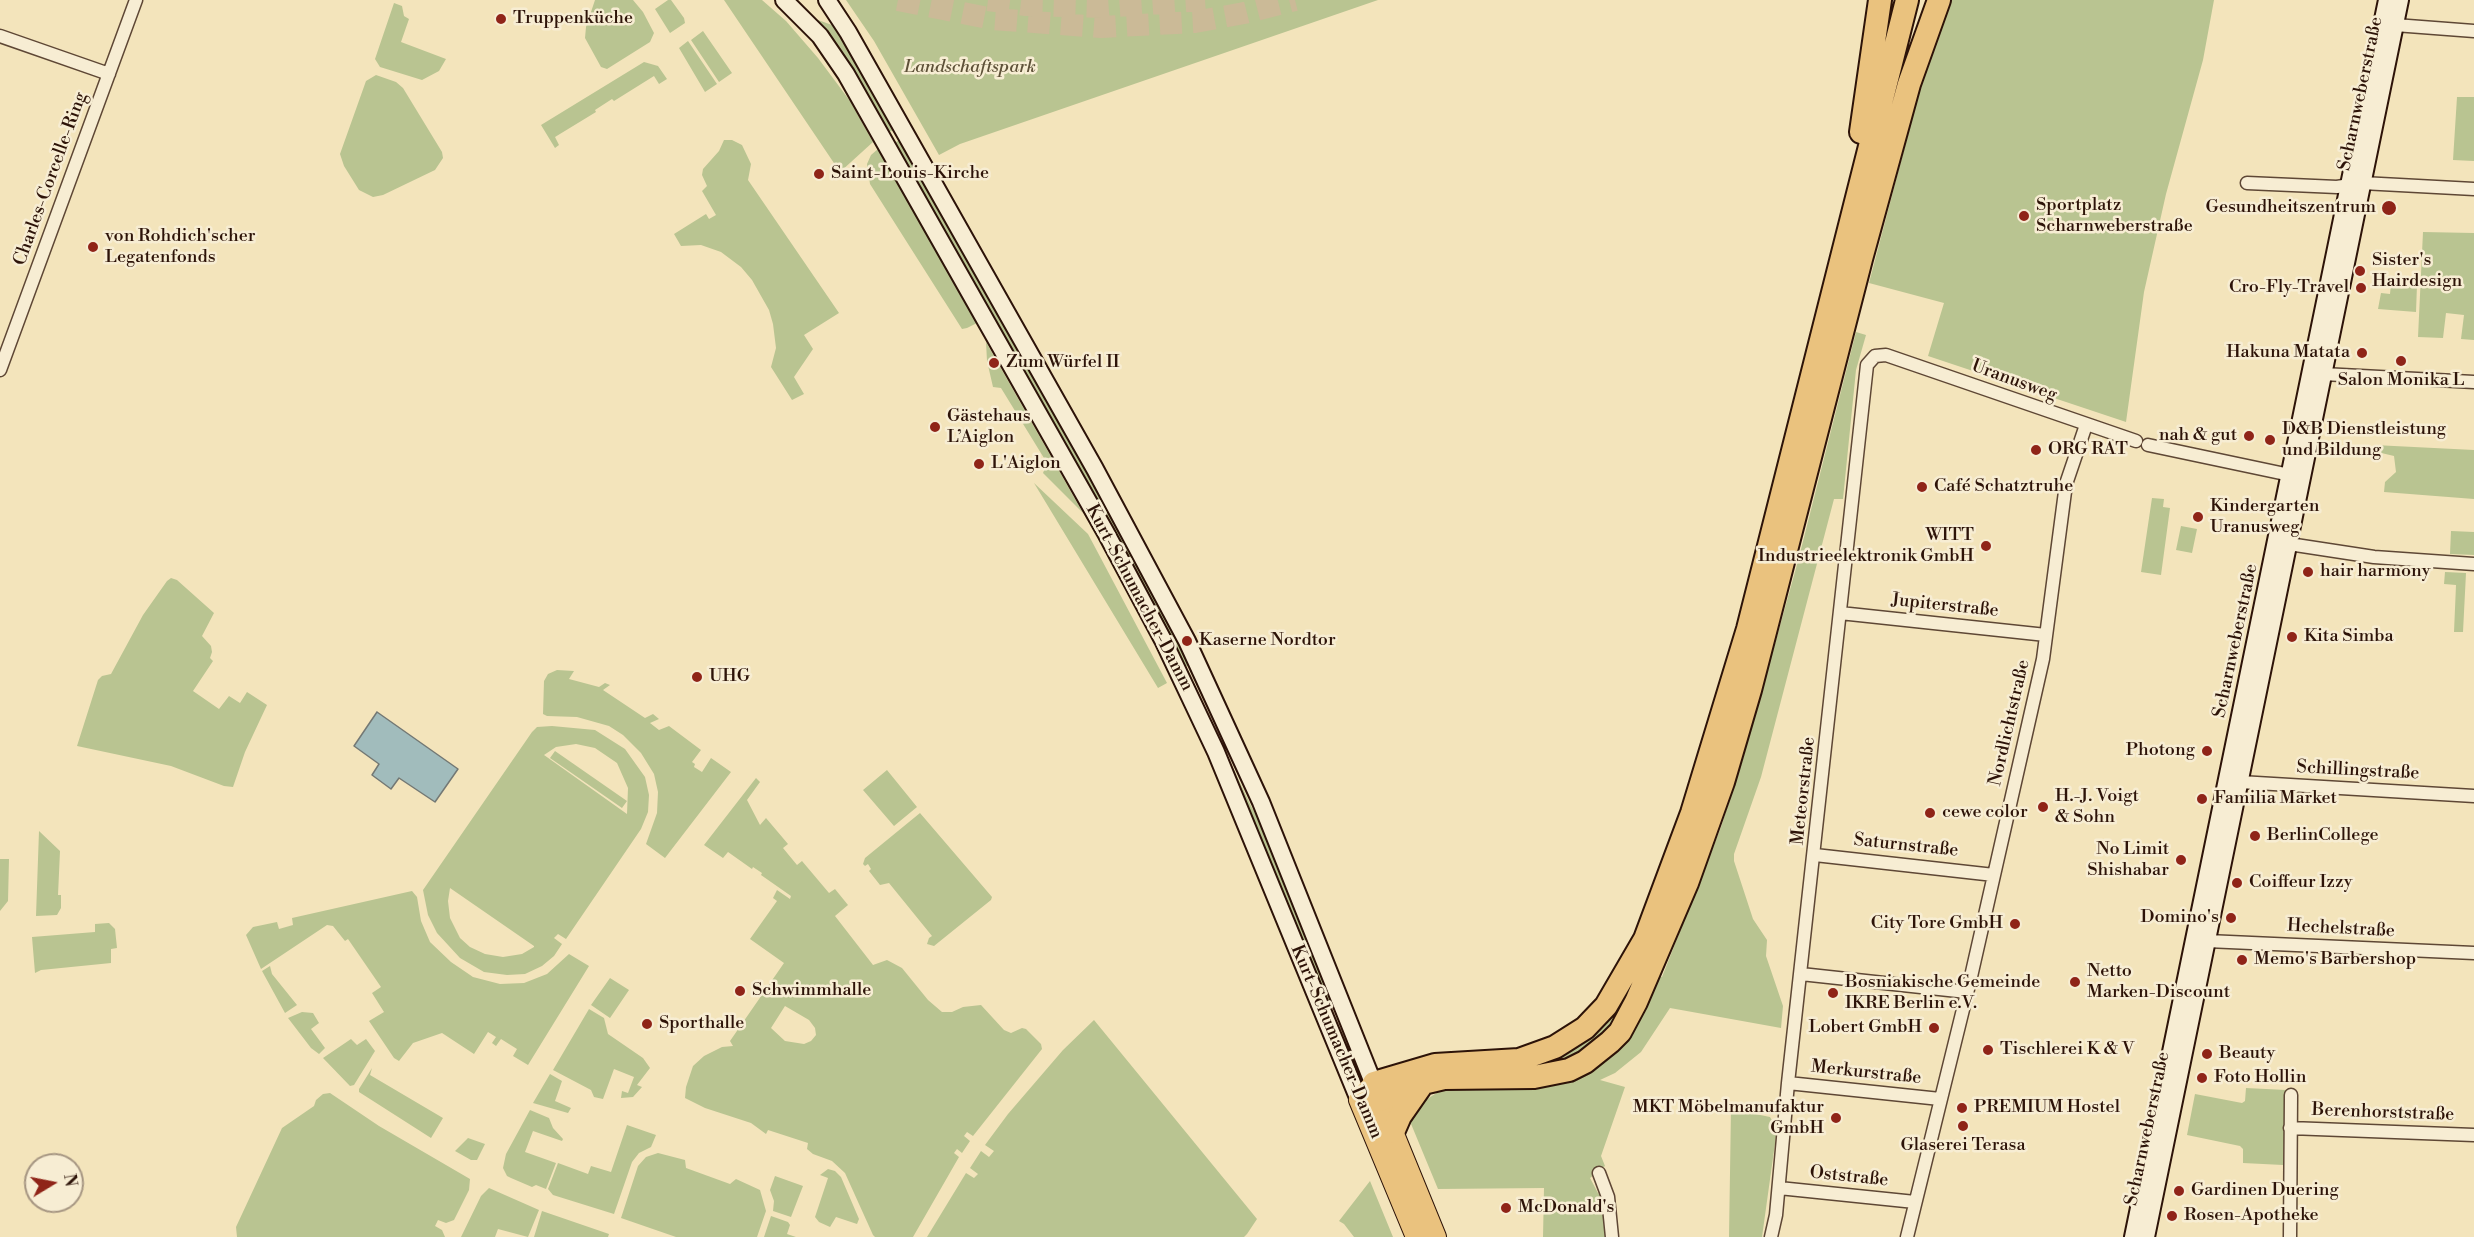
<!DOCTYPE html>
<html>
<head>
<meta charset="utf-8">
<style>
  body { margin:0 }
  #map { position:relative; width:2474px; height:1237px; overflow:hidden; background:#f3e4bb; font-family:"Libre Bodoni",serif }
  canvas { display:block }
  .north { position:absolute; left:24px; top:1153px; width:60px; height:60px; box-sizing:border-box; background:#f7edd3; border:2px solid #a69682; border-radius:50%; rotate:80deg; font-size:16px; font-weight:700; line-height:24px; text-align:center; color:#2d1308 }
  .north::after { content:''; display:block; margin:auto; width:21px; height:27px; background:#8f2418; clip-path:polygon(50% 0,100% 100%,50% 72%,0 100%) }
</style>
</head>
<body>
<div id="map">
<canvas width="2474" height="1237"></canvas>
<div class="north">N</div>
</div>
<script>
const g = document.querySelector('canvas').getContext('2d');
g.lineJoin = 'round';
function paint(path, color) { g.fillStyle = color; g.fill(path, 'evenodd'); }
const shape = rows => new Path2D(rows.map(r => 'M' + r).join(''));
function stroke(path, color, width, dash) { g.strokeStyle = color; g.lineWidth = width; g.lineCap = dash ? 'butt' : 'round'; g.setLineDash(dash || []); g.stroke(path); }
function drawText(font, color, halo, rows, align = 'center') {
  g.font = font + ' "Libre Bodoni",serif'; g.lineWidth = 5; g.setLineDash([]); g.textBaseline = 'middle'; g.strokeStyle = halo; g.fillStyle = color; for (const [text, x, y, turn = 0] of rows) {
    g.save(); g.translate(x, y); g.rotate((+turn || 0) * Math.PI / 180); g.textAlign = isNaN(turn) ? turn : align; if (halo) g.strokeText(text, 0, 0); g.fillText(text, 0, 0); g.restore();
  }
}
const green = shape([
  [595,0,633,0,643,12,654,33,650,42,607,69,601,67,585,38,586,27],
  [668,0,671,0,684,18,685,23,670,33,655,9],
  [724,0,762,0,786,21,818,58,850,101,873,142,840,172],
  [846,0,1378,0,960,144,939,155,874,41],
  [1950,0,2214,0,2203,60,2166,194,2144,292,2126,422,1928,356,1944,303,1869,283,1921,85],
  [394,3,402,6,404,16,409,19,401,42,446,59,439,71,422,80,380,67,375,59],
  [818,20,832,25,841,36,893,128,892,131,887,132,816,21],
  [703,31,732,73,719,82,691,40],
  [688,41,717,84,705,92,679,48],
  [644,62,658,66,667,79,659,84,654,76,614,101,612,99,595,110,596,112,555,137,559,145,555,148,541,125],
  [376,75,396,82,403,88,442,152,443,158,435,170,383,195,373,197,359,190,344,166,340,154,366,81],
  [2457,97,2474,97,2474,161,2453,160],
  [724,140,732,140,742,145,751,164,748,180,839,313,804,335,813,349,794,377,804,394,792,400,771,367,776,348,773,324,769,310,752,280,741,267,721,252,701,245,681,246,674,234,706,214,709,219,716,215,702,191,707,186,702,175,703,169,719,151],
  [898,141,902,143,1127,544,1189,665,1183,668,894,143],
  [878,149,977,323,967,328,962,329,870,184,867,164,871,155],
  [2423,232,2474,233,2474,340,2461,339,2464,315,2446,313,2443,338,2418,337],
  [2391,284,2417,285,2416,312,2378,309,2381,293,2390,294],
  [1856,332,1866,335,1856,370,1843,499,1834,499,1761,777,1734,854,1734,861,1753,919,1767,940,1766,956,1783,1006,1781,1028,1670,1008,1641,1052,1615,1073,1600,1080,1625,1087,1601,1156,1605,1166,1590,1178,1598,1193,1605,1199,1607,1237,1543,1237,1544,1188,1438,1189,1409,1119,1427,1099,1451,1084,1568,1077,1655,974,1662,977,1721,827,1742,762,1798,561],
  [986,342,1083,513,1043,473,1047,463,1001,388,993,387,987,361],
  [2374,445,2474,450,2474,499,2384,492,2385,482,2396,472,2394,456,2373,451],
  [1034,483,1088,534,1167,683,1158,688],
  [2152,498,2164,499,2163,507,2170,508,2161,575,2141,572],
  [2181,526,2197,529,2192,553,2176,550],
  [2451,531,2474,532,2474,555,2450,554],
  [2445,572,2466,573,2463,632,2454,632,2456,585,2444,584],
  [171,578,177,580,214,613,202,636,211,646,212,652,210,658,213,661,193,691,219,709,229,696,240,703,247,692,267,705,245,752,233,787,224,786,171,766,77,746,98,680,102,676,111,674,143,615,167,581],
  [557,670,574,671,569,679,599,687,605,683,610,685,603,690,645,718,653,714,659,719,650,723,659,730,669,726,701,750,692,762,695,764,694,767,702,772,711,758,731,772,665,858,646,844,657,813,658,792,654,774,641,753,623,735,609,726,577,717,547,716,543,714,544,681,548,674],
  [1198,693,1251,806,1261,824,1361,1066,1358,1068,1333,1007,1324,995],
  [552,726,595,730,625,749,645,777,649,795,648,812,641,829,566,939,558,934,554,938,562,944,554,956,542,966,525,974,507,975,484,972,460,958,437,933,428,915,423,890,532,732,537,727],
  [576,744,595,748,617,763,628,788,627,814,544,755,556,747],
  [450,888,534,946,534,947,522,954,503,957,485,954,470,947,460,938,450,918,448,901],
  [555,751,627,801,622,808,550,758],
  [887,770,917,807,894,826,863,790],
  [756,778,760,782,747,800,760,825,766,818,788,844,783,848,797,865,802,861,829,893,835,889,848,905,835,916,873,965,887,960,902,968,928,1000,942,1012,952,1012,963,1007,981,1005,1004,1030,1011,1033,1022,1028,1026,1029,1041,1044,1042,1049,973,1136,967,1132,964,1136,970,1141,962,1153,957,1149,954,1153,959,1157,913,1237,875,1237,873,1235,845,1173,832,1161,813,1154,807,1149,808,1143,768,1130,766,1134,751,1123,705,1108,685,1098,686,1087,693,1066,704,1056,722,1047,733,1046,730,1041,784,963,750,939,777,901,773,898,777,890,790,899,791,896,761,875,762,873,753,867,752,869,728,852,723,858,704,845],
  [785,1006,809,1020,815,1028,816,1035,811,1041,804,1044,785,1041,771,1028],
  [920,813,992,897,991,900,934,946,927,944,929,938,932,936,889,883,880,885,869,871,871,869,868,864,865,866,863,864,865,858],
  [39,831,60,851,58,895,61,895,61,908,57,915,36,916],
  [0,859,9,859,8,901,0,911],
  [412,891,417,897,421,921,430,942,451,962,473,977,500,984,524,983,547,974,569,954,589,966,528,1065,513,1056,517,1049,501,1039,496,1046,492,1043,496,1037,488,1032,474,1054,442,1033,413,1043,399,1061,394,1058,369,1021,384,1012,372,993,381,987,348,939,345,941,333,926,327,925,261,969,246,935,253,927,277,922,279,929,293,925,292,918],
  [109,923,115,929,117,948,111,949,111,963,41,970,35,973,32,937,95,932,95,924],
  [270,966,272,974,297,1005,285,1013,262,971],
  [610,978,629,990,610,1018,591,1005],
  [1630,990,1601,1043,1549,1070,1536,1063,1617,1007],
  [589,1009,604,1018,608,1034,643,1058,650,1068,637,1085,642,1087,633,1097,621,1098,622,1091,628,1093,634,1077,614,1069,603,1099,594,1097,591,1090,553,1070],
  [302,1012,313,1013,319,1023,311,1029,325,1048,319,1054,311,1048,288,1018],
  [1094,1020,1257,1219,1247,1234,1244,1237,927,1237,966,1173,974,1178,978,1174,970,1168,981,1151,989,1157,994,1151,985,1145,1008,1114,1063,1050],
  [351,1039,357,1045,366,1039,375,1051,354,1085,350,1086,323,1058],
  [372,1068,370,1075,443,1118,431,1138,359,1092,359,1089],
  [550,1074,562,1081,555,1101,571,1108,568,1113,533,1103],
  [2246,1088,2286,1090,2283,1165,2243,1163,2243,1149,2240,1146,2187,1135,2195,1094,2242,1103,2245,1101],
  [330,1093,379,1126,470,1179,469,1190,454,1220,446,1223,438,1220,435,1226,442,1230,445,1237,237,1237,236,1227,282,1128,314,1106,316,1100,323,1094],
  [1731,1109,1770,1117,1777,1129,1762,1237,1729,1237],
  [530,1110,549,1118,553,1128,563,1139,562,1141,533,1131,525,1152,556,1163,546,1189,536,1185,532,1187,511,1178,507,1176,503,1168,506,1154],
  [627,1125,656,1135,651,1147,639,1153,632,1162,614,1214,553,1195,548,1189,558,1163,588,1174,591,1166,611,1172],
  [468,1138,485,1144,477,1160,471,1160,455,1151],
  [658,1153,685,1160,686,1168,730,1184,736,1179,760,1190,766,1211,757,1237,676,1237,621,1218,638,1166,646,1157],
  [828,1169,835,1171,841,1177,859,1219,857,1224,836,1217,830,1227,819,1222,815,1217,828,1178,820,1175],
  [775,1176,803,1186,791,1217,773,1211,774,1201,770,1190],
  [1370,1181,1393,1237,1354,1237,1344,1224,1339,1221],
  [489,1188,539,1210,528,1237,498,1229,495,1237,461,1237,481,1196],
  [542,1211,609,1234,608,1237,534,1237],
  [771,1216,788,1222,790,1225,787,1234,796,1237,764,1237]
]);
const water = shape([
  [377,712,458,769,435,802,399,778,391,789,372,775,379,764,354,746,377,712]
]);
const highwayTunnel = shape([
  [898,0,993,19,1101,27,1195,22,1244,13,1295,0],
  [988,0,1026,5,1102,7,1205,0]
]);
const street = shape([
  [2395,25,2474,31],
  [0,36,109,74],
  [2247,183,2337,187,2362,183,2474,189],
  [0,370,136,0],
  [2323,374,2474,382],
  [2148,445,2290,475],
  [2289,544,2374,557,2474,564],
  [1840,613,2046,635],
  [2240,782,2474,796],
  [1815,855,1994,875],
  [2207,941,2474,953],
  [1801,974,1967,992],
  [1788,1083,1940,1099],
  [2290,1128,2474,1135],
  [1599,1173,1608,1197,1612,1237],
  [1779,1188,1915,1202],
  [1771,1237,1776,1215,1788,1083,1867,365,1875,356,1886,355,2136,441],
  [1907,1237,1970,981,2043,659,2066,484,2086,425],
  [2290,1237,2291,1095]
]);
const secondary = shape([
  [784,0,820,36,846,74,1106,533,1163,640,1216,752,1359,1100,1380,1100,1261,802,1187,641,1095,469,848,32,827,0],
  [2133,1237,2387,0],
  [2146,1237,2400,0]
]);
const primary = shape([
  [1374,1083,1359,1100,1416,1237],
  [1380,1100,1436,1237]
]);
const highway = shape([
  [1861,132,1880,0],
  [1374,1083,1435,1065,1519,1060,1555,1047,1585,1028,1606,1006,1645,939,1692,813,1748,629,1907,0],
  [1380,1100,1423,1083,1444,1078,1534,1077,1569,1070,1585,1062,1610,1042,1620,1032,1636,1002,1687,883,1723,782,1750,690,1861,259,1909,84,1939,0],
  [1393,1132,1400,1116,1423,1083]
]);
const markers = [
  [501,19,6,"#8f2418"],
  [819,174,6,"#8f2418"],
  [2389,208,8,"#8f2418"],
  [2024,216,6,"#8f2418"],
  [93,247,6,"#8f2418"],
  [2360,271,6,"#8f2418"],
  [2361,288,6,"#8f2418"],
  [2362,353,6,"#8f2418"],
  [2401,361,6,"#8f2418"],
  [994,363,6,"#8f2418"],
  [935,427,6,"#8f2418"],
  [2249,436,6,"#8f2418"],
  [2270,440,6,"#8f2418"],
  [2036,450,6,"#8f2418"],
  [979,464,6,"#8f2418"],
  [1922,487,6,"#8f2418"],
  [2198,517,6,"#8f2418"],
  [1986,546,6,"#8f2418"],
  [2308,572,6,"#8f2418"],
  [2292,637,6,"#8f2418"],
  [1187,641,6,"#8f2418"],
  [697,677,6,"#8f2418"],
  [2207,751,6,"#8f2418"],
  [2202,799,6,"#8f2418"],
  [2043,807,6,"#8f2418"],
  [1930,813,6,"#8f2418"],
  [2255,836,6,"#8f2418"],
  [2181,860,6,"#8f2418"],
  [2237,883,6,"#8f2418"],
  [2231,918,6,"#8f2418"],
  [2015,924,6,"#8f2418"],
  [2242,960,6,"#8f2418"],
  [2075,982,6,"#8f2418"],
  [740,991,6,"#8f2418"],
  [1833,993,6,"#8f2418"],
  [647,1024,6,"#8f2418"],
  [1934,1028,6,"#8f2418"],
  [1988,1050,6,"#8f2418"],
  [2207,1054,6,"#8f2418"],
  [2202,1078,6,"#8f2418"],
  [1962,1108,6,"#8f2418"],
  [1836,1118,6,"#8f2418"],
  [1963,1126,6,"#8f2418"],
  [2179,1191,6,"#8f2418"],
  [1506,1208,6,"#8f2418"],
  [2172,1216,6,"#8f2418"]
];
const poiNames = [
  ["Truppenküche",513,19],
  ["Saint-Louis-Kirche",831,174],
  ["Sportplatz",2036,206],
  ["Scharnweberstraße",2036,227],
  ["Gesundheitszentrum",2376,208,"right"],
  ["von Rohdich'scher",105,237],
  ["Legatenfonds",105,258],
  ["Sister's",2372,261],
  ["Hairdesign",2372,282],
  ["Cro-Fly-Travel",2349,288,"right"],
  ["Hakuna Matata",2350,353,"right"],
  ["Zum Würfel II",1006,363],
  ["Salon Monika L",2401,381,"center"],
  ["Gästehaus",947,417],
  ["L’Aiglon",947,438],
  ["D&B Dienstleistung",2282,430],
  ["und Bildung",2282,451],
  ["nah & gut",2237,436,"right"],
  ["ORG RAT",2048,450],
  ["L'Aiglon",991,464],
  ["Café Schatztruhe",1934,487],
  ["Kindergarten",2210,507],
  ["Uranusweg",2210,528],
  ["WITT",1974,536,"right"],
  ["Industrieelektronik GmbH",1974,557,"right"],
  ["hair harmony",2320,572],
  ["Kita Simba",2304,637],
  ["Kaserne Nordtor",1199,641],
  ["UHG",709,677],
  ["Photong",2195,751,"right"],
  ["H.-J. Voigt",2055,797],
  ["& Sohn",2055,818],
  ["Familia Market",2214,799],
  ["cewe color",1942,813],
  ["BerlinCollege",2267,836],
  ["No Limit",2169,850,"right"],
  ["Shishabar",2169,871,"right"],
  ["Coiffeur Izzy",2249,883],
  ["Domino's",2219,918,"right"],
  ["City Tore GmbH",2003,924,"right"],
  ["Memo's Barbershop",2254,960],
  ["Netto",2087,972],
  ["Marken-Discount",2087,993],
  ["Bosniakische Gemeinde",1845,983],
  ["IKRE Berlin e.V.",1845,1004],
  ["Schwimmhalle",752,991],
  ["Sporthalle",659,1024],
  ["Lobert GmbH",1922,1028,"right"],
  ["Tischlerei K & V",2000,1050],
  ["Beauty",2219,1054],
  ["Foto Hollin",2214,1078],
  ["MKT Möbelmanufaktur",1824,1108,"right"],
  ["GmbH",1824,1129,"right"],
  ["PREMIUM Hostel",1974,1108],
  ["Glaserei Terasa",1963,1146,"center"],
  ["Gardinen Duering",2191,1191],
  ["McDonald's",1518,1208],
  ["Rosen-Apotheke",2184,1216]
];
const parkNames = [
  ["Landschaftspark",970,68]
];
const streetNames = [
  ["Scharnweberstraße",2361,94,-78],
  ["Charles-Corcelle-Ring",51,179,-70],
  ["Uranusweg",2014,381,20],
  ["Kurt-Schumacher-Damm",1139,598,62],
  ["Jupiterstraße",1945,606,6],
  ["Scharnweberstraße",2236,641,-78],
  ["Nordlichtstraße",2010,723,-77],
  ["Schillingstraße",2358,771,3],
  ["Meteorstraße",1804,791,-84],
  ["Saturnstraße",1906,846,6],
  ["Hechelstraße",2341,929,3],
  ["Kurt-Schumacher-Damm",1336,1042,67],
  ["Merkurstraße",1866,1073,6],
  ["Berenhorststraße",2383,1113,2],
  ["Scharnweberstraße",2148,1129,-78],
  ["Oststraße",1849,1177,6]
];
paint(green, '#b9c491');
paint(water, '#a1bcbc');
stroke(water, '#737874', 1.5);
stroke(highwayTunnel, '#cbba97', 22, [22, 11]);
stroke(street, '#5e4735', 15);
stroke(secondary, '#2d1308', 20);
stroke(primary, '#2d1308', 22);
stroke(highway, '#2d1308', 26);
stroke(street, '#f7edd3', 12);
stroke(secondary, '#f7edd3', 16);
stroke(primary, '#eac27e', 20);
stroke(highway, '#eac27e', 22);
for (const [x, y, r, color] of markers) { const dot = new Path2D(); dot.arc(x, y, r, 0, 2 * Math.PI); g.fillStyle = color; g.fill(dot); stroke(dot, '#f7edd3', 2); }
drawText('18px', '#2d1308', '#f7edd3', poiNames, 'left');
drawText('italic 18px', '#5e5138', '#f7edd3', parkNames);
drawText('18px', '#2d1308', '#f7edd3', streetNames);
</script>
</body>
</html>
